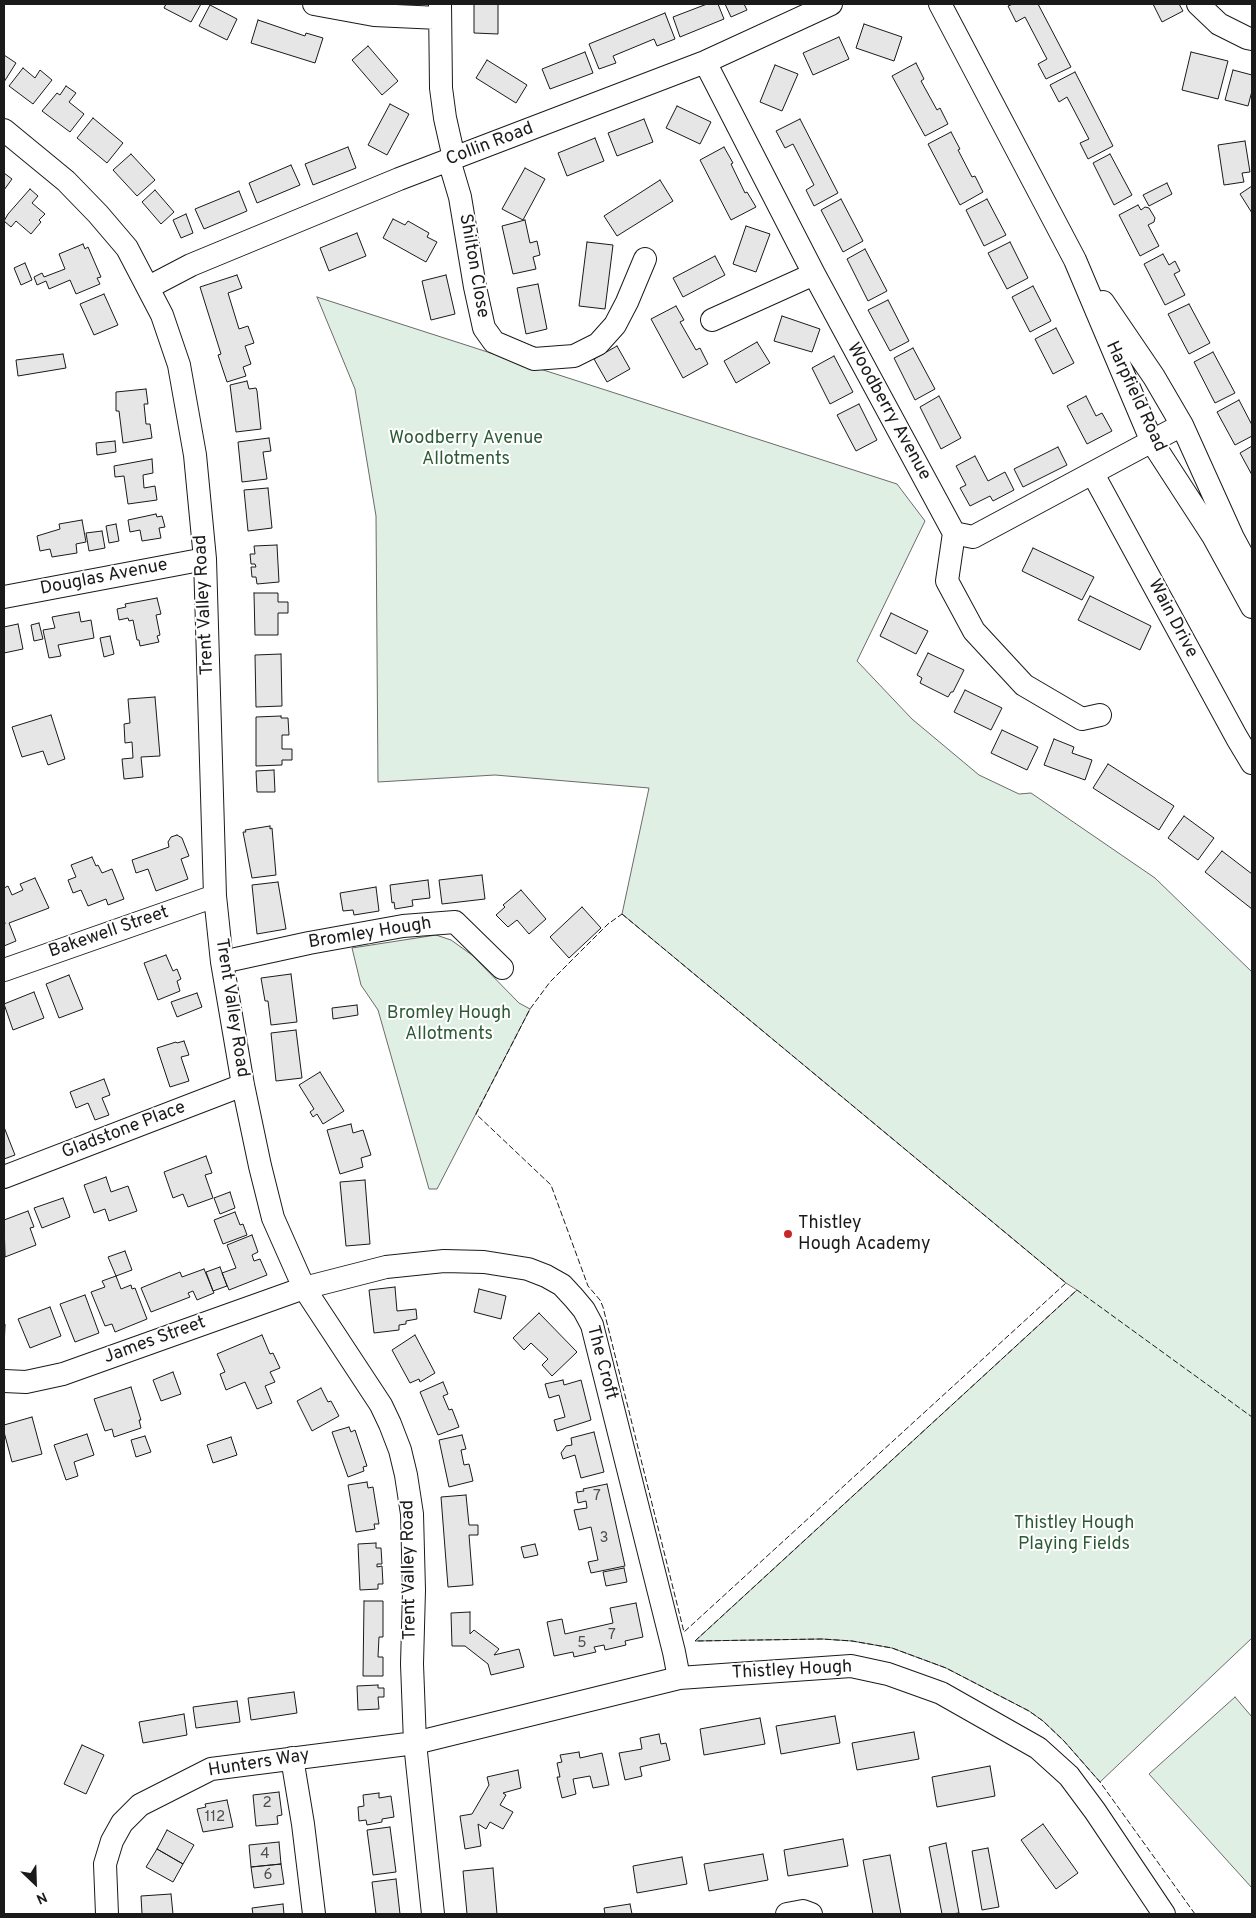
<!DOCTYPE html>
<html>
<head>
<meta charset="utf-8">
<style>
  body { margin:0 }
  #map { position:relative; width:1256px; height:1918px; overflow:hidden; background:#fff; font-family:Overpass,sans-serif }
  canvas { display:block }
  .frame { position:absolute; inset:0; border:5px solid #1a1a1a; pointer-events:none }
  .north { position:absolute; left:10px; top:1858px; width:50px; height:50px; -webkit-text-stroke:4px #fff; paint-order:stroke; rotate:156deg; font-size:14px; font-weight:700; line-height:20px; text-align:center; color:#1a1a1a }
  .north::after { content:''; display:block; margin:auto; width:18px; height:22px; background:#1a1a1a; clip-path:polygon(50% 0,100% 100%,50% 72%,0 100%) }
</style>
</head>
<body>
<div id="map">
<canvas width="1256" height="1918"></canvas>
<div class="frame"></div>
<div class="north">N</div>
</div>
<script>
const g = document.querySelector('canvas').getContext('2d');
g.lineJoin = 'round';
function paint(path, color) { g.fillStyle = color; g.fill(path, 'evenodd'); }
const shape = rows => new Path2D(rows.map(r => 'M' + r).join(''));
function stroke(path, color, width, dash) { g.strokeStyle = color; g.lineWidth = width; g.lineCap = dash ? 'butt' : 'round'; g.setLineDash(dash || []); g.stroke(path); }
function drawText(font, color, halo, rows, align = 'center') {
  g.font = font + ' Overpass,sans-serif'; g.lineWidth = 4; g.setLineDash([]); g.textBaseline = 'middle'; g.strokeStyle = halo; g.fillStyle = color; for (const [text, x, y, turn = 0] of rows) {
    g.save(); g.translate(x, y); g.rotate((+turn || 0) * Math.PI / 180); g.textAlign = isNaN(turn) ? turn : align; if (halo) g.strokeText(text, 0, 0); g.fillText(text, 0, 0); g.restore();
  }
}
const green = shape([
  [317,297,897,484,925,521,857,661,912,719,979,775,1019,794,1031,793,1155,878,1252,972,1252,1638,1100,1782,1064,1741,1043,1721,1029,1711,946,1668,892,1648,852,1641,822,1639,695,1641,1077,1290,1066,1283,622,914,649,788,495,775,378,782,376,516,355,389,317,297],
  [436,935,451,940,472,955,519,1003,530,1009,437,1189,429,1189,378,1010,361,985,352,948,436,935],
  [1235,1697,1252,1717,1252,1888,1149,1774,1235,1697]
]);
const building = shape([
  [166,4,201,4,191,22,164,8,166,4],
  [474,4,498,4,498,34,474,33,474,4],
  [707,4,718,4,724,19,680,37,673,17,707,4],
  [725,4,744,4,747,10,731,17,725,4],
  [1013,4,1038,4,1071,67,1046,79,1038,64,1047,59,1025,17,1016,22,1008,6,1013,4],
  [1153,4,1179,4,1183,11,1162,22,1153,4],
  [210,5,237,19,227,40,199,26,210,5],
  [665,13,675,39,657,46,654,39,613,56,616,63,599,69,589,44,665,13],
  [258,20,305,36,306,33,323,38,315,63,251,43,258,20],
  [864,24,902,37,894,61,856,48,864,24],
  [839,37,849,59,813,75,803,53,839,37],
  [368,46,398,81,382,95,352,60,368,46],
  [585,52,593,73,550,89,542,69,585,52],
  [1191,52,1228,61,1218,99,1182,90,1191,52],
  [4,55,16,63,4,82,4,55],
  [487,60,527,85,516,103,476,78,487,60],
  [916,63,924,79,921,81,937,110,940,108,948,124,925,136,892,76,916,63],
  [775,65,798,74,782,111,760,102,775,65],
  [23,68,35,78,40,70,52,80,33,104,9,86,23,68],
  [1233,70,1252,75,1252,91,1248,106,1225,100,1233,70],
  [1075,72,1113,146,1088,159,1080,143,1089,139,1067,97,1059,102,1050,85,1075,72],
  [66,86,76,93,69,102,84,114,70,132,42,111,57,93,60,95,66,86],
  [390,104,409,114,387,155,368,145,390,104],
  [677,106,711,122,700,144,666,128,677,106],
  [93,118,123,143,107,163,77,138,93,118],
  [644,119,653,142,617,156,608,133,644,119],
  [800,119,838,193,814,206,806,190,814,185,793,144,785,148,776,131,800,119],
  [951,132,960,149,958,150,972,177,975,176,983,192,960,205,928,144,951,132],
  [595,138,604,161,567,176,558,153,595,138],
  [1245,141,1250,172,1242,173,1244,182,1224,185,1218,145,1245,141],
  [348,147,356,168,313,185,305,164,348,147],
  [724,147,733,163,731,164,745,193,747,192,756,207,731,220,700,160,724,147],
  [131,154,155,180,137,196,113,170,131,154],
  [1110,154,1132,195,1114,205,1093,163,1110,154],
  [291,165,300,185,257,203,249,183,291,165],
  [525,168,545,179,523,220,502,209,525,168],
  [4,173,12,179,4,190,4,173],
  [660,180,673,201,617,236,604,216,660,180],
  [1167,183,1172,194,1149,206,1143,195,1167,183],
  [1252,186,1252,213,1240,194,1252,186],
  [30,189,38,196,32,203,45,214,39,220,41,222,31,234,16,221,11,227,4,221,8,214,30,189],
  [155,190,174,212,161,224,142,202,155,190],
  [239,191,247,211,204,229,195,209,239,191],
  [841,199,863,241,843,252,821,210,841,199],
  [987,199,1006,235,984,246,966,210,987,199],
  [1138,205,1141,210,1145,207,1149,208,1155,218,1154,222,1148,225,1159,246,1140,256,1119,215,1138,205],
  [186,214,193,233,181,238,173,220,186,214],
  [393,219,405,225,408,221,429,233,427,237,437,242,426,262,383,238,393,219],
  [525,220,530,243,537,241,540,255,533,257,536,269,513,274,502,226,525,220],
  [746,226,770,234,756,272,733,264,746,226],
  [357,233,366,256,329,271,320,248,357,233],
  [587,242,613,245,605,309,579,306,587,242],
  [1010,242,1028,278,1007,289,988,253,1010,242],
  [83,244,85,249,88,247,101,277,97,278,100,284,76,294,70,280,49,289,46,281,37,285,34,277,42,273,44,277,65,269,59,254,83,244],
  [865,249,887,291,868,301,847,259,865,249],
  [1163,254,1169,265,1175,261,1180,271,1174,274,1185,295,1165,305,1144,264,1163,254],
  [715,256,725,275,683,297,673,278,715,256],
  [25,263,32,280,21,285,14,268,25,263],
  [237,275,242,288,228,293,239,329,248,326,254,343,245,346,251,364,243,367,246,376,227,382,218,355,221,354,200,287,237,275],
  [446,275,455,314,431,320,422,281,446,275],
  [538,284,547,329,526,334,517,288,538,284],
  [1033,286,1051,321,1030,332,1012,297,1033,286],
  [104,294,118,325,94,335,80,304,104,294],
  [888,300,909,341,890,351,868,310,888,300],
  [1189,304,1210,343,1189,354,1168,314,1189,304],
  [676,306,684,320,680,322,696,350,700,348,708,364,683,378,651,319,676,306],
  [782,316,820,329,812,352,774,341,782,316],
  [1056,328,1074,363,1053,374,1035,339,1056,328],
  [757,342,770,363,736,383,724,361,757,342],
  [617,346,630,369,607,382,594,359,617,346],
  [913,348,935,389,915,400,894,358,913,348],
  [1213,352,1235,393,1215,403,1194,362,1213,352],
  [63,354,66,368,18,376,16,360,63,354],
  [834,356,853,392,830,404,812,368,834,356],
  [247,381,249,389,256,388,257,391,261,429,236,432,230,385,247,381],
  [146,389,148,404,144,404,146,424,150,424,152,438,123,443,119,411,116,411,116,392,146,389],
  [939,396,961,438,941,449,920,407,939,396],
  [1086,396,1096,416,1102,413,1112,431,1087,444,1067,406,1086,396],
  [1239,400,1252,425,1252,436,1235,445,1217,412,1239,400],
  [859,404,877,440,856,451,837,415,859,404],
  [269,438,271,451,263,452,267,479,242,482,238,442,269,438],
  [115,441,116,452,97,455,96,443,115,441],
  [1252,446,1252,475,1240,453,1252,446],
  [1058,447,1067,465,1023,487,1014,469,1058,447],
  [975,456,988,481,1005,472,1014,490,993,501,990,496,970,506,960,488,966,485,956,466,975,456],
  [152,459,153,473,143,475,144,488,155,486,157,500,128,504,124,476,115,477,114,466,152,459],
  [268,488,272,528,248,531,244,490,268,488],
  [156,514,157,517,162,516,165,527,159,528,161,538,142,541,140,530,130,532,128,520,156,514],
  [82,520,86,542,76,544,77,553,52,557,50,549,40,551,37,536,60,529,59,524,82,520],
  [116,524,119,541,109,543,106,526,116,524],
  [102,531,105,548,89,551,86,533,102,531],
  [277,545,279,582,257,584,256,577,252,577,251,567,256,567,255,564,251,564,250,554,255,554,254,546,277,545],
  [1033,548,1094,577,1082,600,1022,571,1033,548],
  [254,593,278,593,278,602,288,602,288,613,278,613,278,635,255,635,254,593],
  [1090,596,1151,626,1140,650,1078,620,1090,596],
  [157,598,161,614,156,615,160,635,157,636,159,642,140,646,139,640,137,640,133,620,129,621,128,618,119,620,117,609,126,607,125,604,157,598],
  [79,612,81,622,91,620,94,638,58,645,61,656,49,658,43,630,55,628,52,617,79,612],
  [891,613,928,631,916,654,880,636,891,613],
  [39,623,43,639,34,641,31,625,39,623],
  [18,624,23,649,4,653,4,627,18,624],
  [110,636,114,654,104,657,100,638,110,636],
  [928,653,964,670,953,692,951,692,948,697,920,683,922,678,917,675,928,653],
  [281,654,282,706,256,707,255,655,281,654],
  [965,690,1002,708,991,730,954,712,965,690],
  [155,697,160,756,141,757,143,777,124,779,122,759,133,758,132,742,125,743,124,724,130,723,128,699,155,697],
  [51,715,65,759,48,765,43,751,22,757,12,727,51,715],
  [281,716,281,718,288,718,289,735,282,735,282,749,292,749,292,760,282,760,282,765,256,766,256,717,281,716],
  [1002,730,1038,747,1027,770,991,753,1002,730],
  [1054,739,1074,747,1072,753,1092,760,1085,780,1044,765,1054,739],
  [1108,764,1174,806,1159,830,1093,788,1108,764],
  [274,770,275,792,257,792,256,771,274,770],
  [1184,816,1214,838,1198,860,1168,838,1184,816],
  [270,826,270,829,272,828,276,875,252,878,243,832,246,832,245,830,270,826],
  [177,835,182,838,189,856,181,859,188,879,156,891,148,869,136,873,132,860,169,847,168,842,171,837,177,835],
  [1222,851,1252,874,1252,909,1205,872,1222,851],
  [92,857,96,866,98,865,102,873,112,869,124,899,108,905,106,899,88,906,81,890,73,893,68,880,76,877,71,865,92,857],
  [482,875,485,899,442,904,439,880,482,875],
  [35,878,49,908,9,923,16,941,4,946,4,924,5,924,4,919,4,888,8,886,12,895,23,890,20,884,35,878],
  [428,880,430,898,412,900,413,906,395,909,394,902,392,903,390,885,428,880],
  [278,882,286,929,257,934,252,885,278,882],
  [376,887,379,911,354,915,353,910,343,911,340,893,376,887],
  [521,890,546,919,529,934,517,920,508,927,496,915,505,907,503,905,521,890],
  [582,907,601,928,569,958,550,937,582,907],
  [166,955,173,971,177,969,181,979,177,981,180,991,158,1000,144,963,166,955],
  [291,974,297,1022,271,1025,268,1001,265,1001,261,978,291,974],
  [69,975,83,1009,59,1018,46,984,69,975],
  [34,992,44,1018,13,1030,4,1004,34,992],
  [197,993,202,1007,177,1017,171,1002,197,993],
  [357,1005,358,1015,333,1019,332,1008,357,1005],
  [296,1030,302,1078,276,1081,271,1033,296,1030],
  [184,1041,189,1055,181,1057,189,1081,170,1087,157,1048,176,1042,177,1043,184,1041],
  [320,1072,344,1111,323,1124,317,1114,313,1117,310,1112,314,1109,299,1085,320,1072],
  [104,1079,110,1095,102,1098,109,1115,95,1120,88,1103,76,1108,70,1092,104,1079],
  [351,1124,353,1133,363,1130,371,1155,361,1158,363,1167,340,1174,327,1130,351,1124],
  [4,1127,15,1155,4,1159,4,1127],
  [206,1156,212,1173,205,1175,213,1198,188,1207,183,1194,173,1198,164,1172,206,1156],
  [106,1177,111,1192,128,1186,137,1211,109,1221,105,1209,94,1213,84,1185,106,1177],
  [365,1180,370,1244,346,1246,340,1182,365,1180],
  [230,1192,235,1208,220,1214,214,1198,230,1192],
  [63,1198,70,1217,42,1228,34,1208,63,1198],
  [28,1211,34,1227,30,1228,36,1245,5,1257,4,1220,28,1211],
  [235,1212,240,1225,243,1224,247,1235,223,1244,214,1220,235,1212],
  [252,1235,258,1252,252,1255,254,1261,260,1259,267,1275,229,1290,222,1273,236,1268,227,1245,252,1235],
  [125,1251,132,1270,116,1276,108,1257,125,1251],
  [220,1267,227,1286,213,1291,206,1272,220,1267],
  [204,1269,214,1293,197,1300,193,1291,188,1293,190,1297,151,1312,141,1288,180,1272,182,1277,204,1269],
  [116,1276,121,1289,131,1285,132,1289,135,1288,147,1319,115,1332,112,1324,105,1326,91,1292,105,1287,102,1281,116,1276],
  [395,1287,397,1311,416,1309,417,1319,406,1321,406,1324,399,1325,399,1330,374,1333,369,1290,395,1287],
  [479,1289,506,1296,501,1319,474,1312,479,1289],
  [85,1295,99,1333,75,1342,60,1304,85,1295],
  [50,1307,61,1336,30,1348,18,1319,50,1307],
  [539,1313,577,1352,552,1376,542,1365,548,1359,531,1343,524,1350,513,1338,539,1313],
  [4,1324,5,1324,4,1348,4,1324],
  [262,1335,270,1354,273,1353,280,1368,270,1372,275,1382,265,1386,272,1403,257,1409,245,1382,226,1390,220,1374,225,1372,217,1354,262,1335],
  [415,1335,435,1373,420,1382,419,1379,410,1383,392,1350,415,1335],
  [173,1372,181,1394,161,1401,153,1380,173,1372],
  [563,1380,564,1385,581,1380,591,1420,557,1431,554,1420,565,1417,559,1395,549,1398,545,1384,563,1380],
  [443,1382,448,1394,443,1396,449,1410,452,1409,459,1427,438,1435,420,1392,443,1382],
  [131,1387,141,1420,139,1420,141,1428,114,1437,112,1429,105,1431,94,1399,131,1387],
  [321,1388,328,1402,331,1401,339,1416,312,1431,297,1401,321,1388],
  [32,1417,42,1454,12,1462,4,1432,4,1425,32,1417],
  [349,1427,351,1432,355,1430,367,1466,363,1467,364,1471,348,1477,332,1432,349,1427],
  [594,1432,604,1472,581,1478,575,1455,563,1459,561,1453,566,1446,572,1445,571,1438,594,1432],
  [87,1434,94,1455,74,1462,78,1476,66,1480,54,1445,87,1434],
  [462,1435,466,1449,461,1450,464,1465,469,1464,473,1481,449,1487,439,1440,462,1435],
  [145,1436,151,1452,136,1457,131,1440,145,1436],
  [231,1437,237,1455,213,1463,207,1445,231,1437],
  [367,1482,368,1488,373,1487,379,1524,374,1524,375,1529,356,1532,348,1485,367,1482],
  [607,1484,625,1566,591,1573,588,1562,598,1560,591,1527,579,1530,574,1510,587,1508,586,1501,578,1503,576,1492,584,1491,583,1489,607,1484],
  [466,1495,469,1525,478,1525,478,1535,469,1535,473,1585,448,1587,441,1497,466,1495],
  [376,1543,376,1548,381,1548,382,1564,377,1564,377,1567,382,1566,383,1584,378,1584,378,1589,360,1590,358,1544,376,1543],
  [535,1544,538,1555,524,1558,521,1547,535,1544],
  [624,1568,627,1582,606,1586,603,1572,624,1568],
  [364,1601,383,1601,383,1637,379,1637,378,1657,383,1657,383,1676,363,1676,364,1601],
  [636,1603,643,1637,625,1641,626,1645,605,1650,604,1645,594,1647,596,1652,574,1657,573,1652,554,1656,547,1622,562,1619,565,1634,613,1623,610,1608,636,1603],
  [470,1612,470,1634,474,1630,499,1649,494,1655,519,1649,524,1667,491,1675,488,1664,465,1646,452,1646,451,1613,470,1612],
  [378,1685,378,1688,384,1688,384,1697,378,1697,379,1709,358,1710,357,1686,378,1685],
  [294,1692,297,1713,251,1720,248,1698,294,1692],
  [237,1701,240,1722,196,1728,193,1707,237,1701],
  [184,1714,187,1735,143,1743,139,1722,184,1714],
  [835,1716,840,1743,781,1754,776,1726,835,1716],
  [760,1718,765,1744,704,1755,700,1729,760,1718],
  [914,1732,919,1759,857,1770,852,1743,914,1732],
  [659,1734,661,1744,666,1743,670,1760,640,1767,642,1776,625,1780,619,1753,642,1749,640,1738,659,1734],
  [82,1745,104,1755,86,1794,64,1784,82,1745],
  [579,1752,580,1758,602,1753,609,1785,593,1788,590,1776,573,1779,576,1794,562,1798,557,1777,560,1777,557,1763,562,1762,560,1755,579,1752],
  [990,1766,995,1796,937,1807,932,1777,990,1766],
  [518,1770,521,1788,503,1793,506,1795,500,1805,513,1812,503,1829,490,1822,486,1829,478,1824,481,1846,465,1849,460,1816,472,1814,489,1785,487,1777,518,1770],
  [279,1792,282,1815,277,1816,278,1824,256,1826,253,1795,279,1792],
  [379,1793,379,1798,391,1796,394,1817,382,1819,382,1822,367,1825,366,1820,359,1821,358,1807,364,1806,363,1795,379,1793],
  [227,1800,233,1827,203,1832,197,1809,206,1807,205,1804,227,1800],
  [1043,1824,1078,1873,1056,1889,1021,1840,1043,1824],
  [390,1827,396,1872,373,1875,367,1830,390,1827],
  [167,1830,194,1845,183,1864,157,1849,167,1830],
  [843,1839,848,1866,788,1876,784,1850,843,1839],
  [279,1842,281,1864,251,1867,249,1845,279,1842],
  [946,1843,959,1913,951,1914,942,1914,929,1847,946,1843],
  [988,1848,999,1907,982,1910,972,1851,988,1848],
  [157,1849,183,1864,173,1882,146,1867,157,1849],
  [763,1854,768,1880,709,1891,704,1864,763,1854],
  [890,1855,901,1914,873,1914,863,1860,890,1855],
  [682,1857,687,1884,637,1893,633,1866,682,1857],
  [281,1864,284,1884,254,1888,251,1867,281,1864],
  [493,1868,497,1914,467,1914,463,1871,493,1868],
  [396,1879,400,1914,376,1914,372,1882,396,1879],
  [171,1894,173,1914,142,1914,141,1896,171,1894],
  [283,1904,284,1914,253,1914,252,1908,283,1904],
  [630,1904,632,1914,605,1914,604,1908,630,1904]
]);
const minor = shape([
  [314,4,374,15,439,18],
  [440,4,441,88,445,118,454,158],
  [940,4,1075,260,1152,442,1213,536,1252,607],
  [1198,4,1219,24,1247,38,1252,39],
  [705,62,814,274,954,533,973,537,1182,425],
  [4,130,66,181,98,214,127,248,162,315,179,365,195,455,205,559,215,896,222,962,243,1085,260,1166,273,1218,304,1288,381,1405,390,1424,400,1450,406,1475,412,1514,414,1590,412,1664,415,1743,433,1914],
  [449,160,460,197,475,287,484,328,494,342,534,359,574,356,598,344,615,325,627,302,645,259],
  [149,287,191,265,399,179,705,62,831,4],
  [1103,302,1154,377,1182,425,1233,538,1252,573],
  [712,320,814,274],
  [1093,474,1237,738,1252,763],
  [954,533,947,581,974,631,1024,685,1082,719,1100,715],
  [4,597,205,559],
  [222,962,309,943,403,926,455,922,502,968],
  [4,970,215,896],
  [4,1177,243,1085],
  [4,1381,26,1382,63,1374,304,1288,386,1267,444,1261,484,1262,528,1269,546,1276,562,1285,574,1298,584,1310,592,1325,674,1652,679,1678],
  [292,1758,303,1824,314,1914],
  [107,1914,105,1864,112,1841,122,1823,140,1805,211,1769,415,1743,679,1678,851,1666,888,1674,941,1693,1038,1748,1069,1776,1095,1811,1164,1914],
  [787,1914,803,1911,811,1914]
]);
const fence = shape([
  [622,914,1066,1283,684,1632,603,1307,600,1300,588,1286,551,1185,476,1114,530,1009,550,982,608,924,622,914],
  [1195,1914,1100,1782,1064,1741,1043,1721,1029,1711,946,1668,892,1648,852,1641,822,1639,695,1641,1077,1290,1252,1417]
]);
const markers = [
  [788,1234,5,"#c62828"]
];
const numberNames = [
  ["7",597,1497],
  ["3",604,1539],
  ["7",612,1636],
  ["5",582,1644],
  ["2",267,1804],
  ["112",215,1818],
  ["4",265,1855],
  ["6",268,1876]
];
const streetNames = [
  ["Collin Road",490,145,-21],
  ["Shilton Close",473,266,80],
  ["Harpfield Road",1135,397,65],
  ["Woodberry Avenue",888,412,61],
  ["Douglas Avenue",104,578,-11],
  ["Trent Valley Road",205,605,-93],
  ["Wain Drive",1172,619,62],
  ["Bakewell Street",109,933,-19],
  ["Bromley Hough",370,934,-9],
  ["Trent Valley Road",231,1008,81],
  ["Gladstone Place",124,1131,-21],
  ["James Street",155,1341,-20],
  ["The Croft",601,1363,75],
  ["Trent Valley Road",410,1570,-91],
  ["Thistley Hough",792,1671,-3],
  ["Hunters Way",259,1764,-9]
];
const parkNames = [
  ["Woodberry Avenue",466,439],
  ["Allotments",466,460],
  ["Bromley Hough",449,1014],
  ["Allotments",449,1035],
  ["Thistley Hough",1074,1524],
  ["Playing Fields",1074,1545]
];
const poiNames = [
  ["Thistley",798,1224],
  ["Hough Academy",798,1245]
];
paint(green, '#e0efe3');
stroke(green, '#6a6a6a', 1);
paint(building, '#e6e6e6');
stroke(building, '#1a1a1a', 1);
stroke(minor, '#1a1a1a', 24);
stroke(minor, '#fff', 22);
stroke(fence, '#1a1a1a', 1, [6, 2.5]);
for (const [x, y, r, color] of markers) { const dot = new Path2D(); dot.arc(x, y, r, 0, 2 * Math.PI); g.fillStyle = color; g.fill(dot); stroke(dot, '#fff', 2); }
drawText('15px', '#4d4d4d', null, numberNames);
drawText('18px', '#1a1a1a', '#fff', streetNames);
drawText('18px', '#2b5a34', '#fff', parkNames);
drawText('18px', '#1a1a1a', '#fff', poiNames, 'left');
</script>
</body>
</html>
